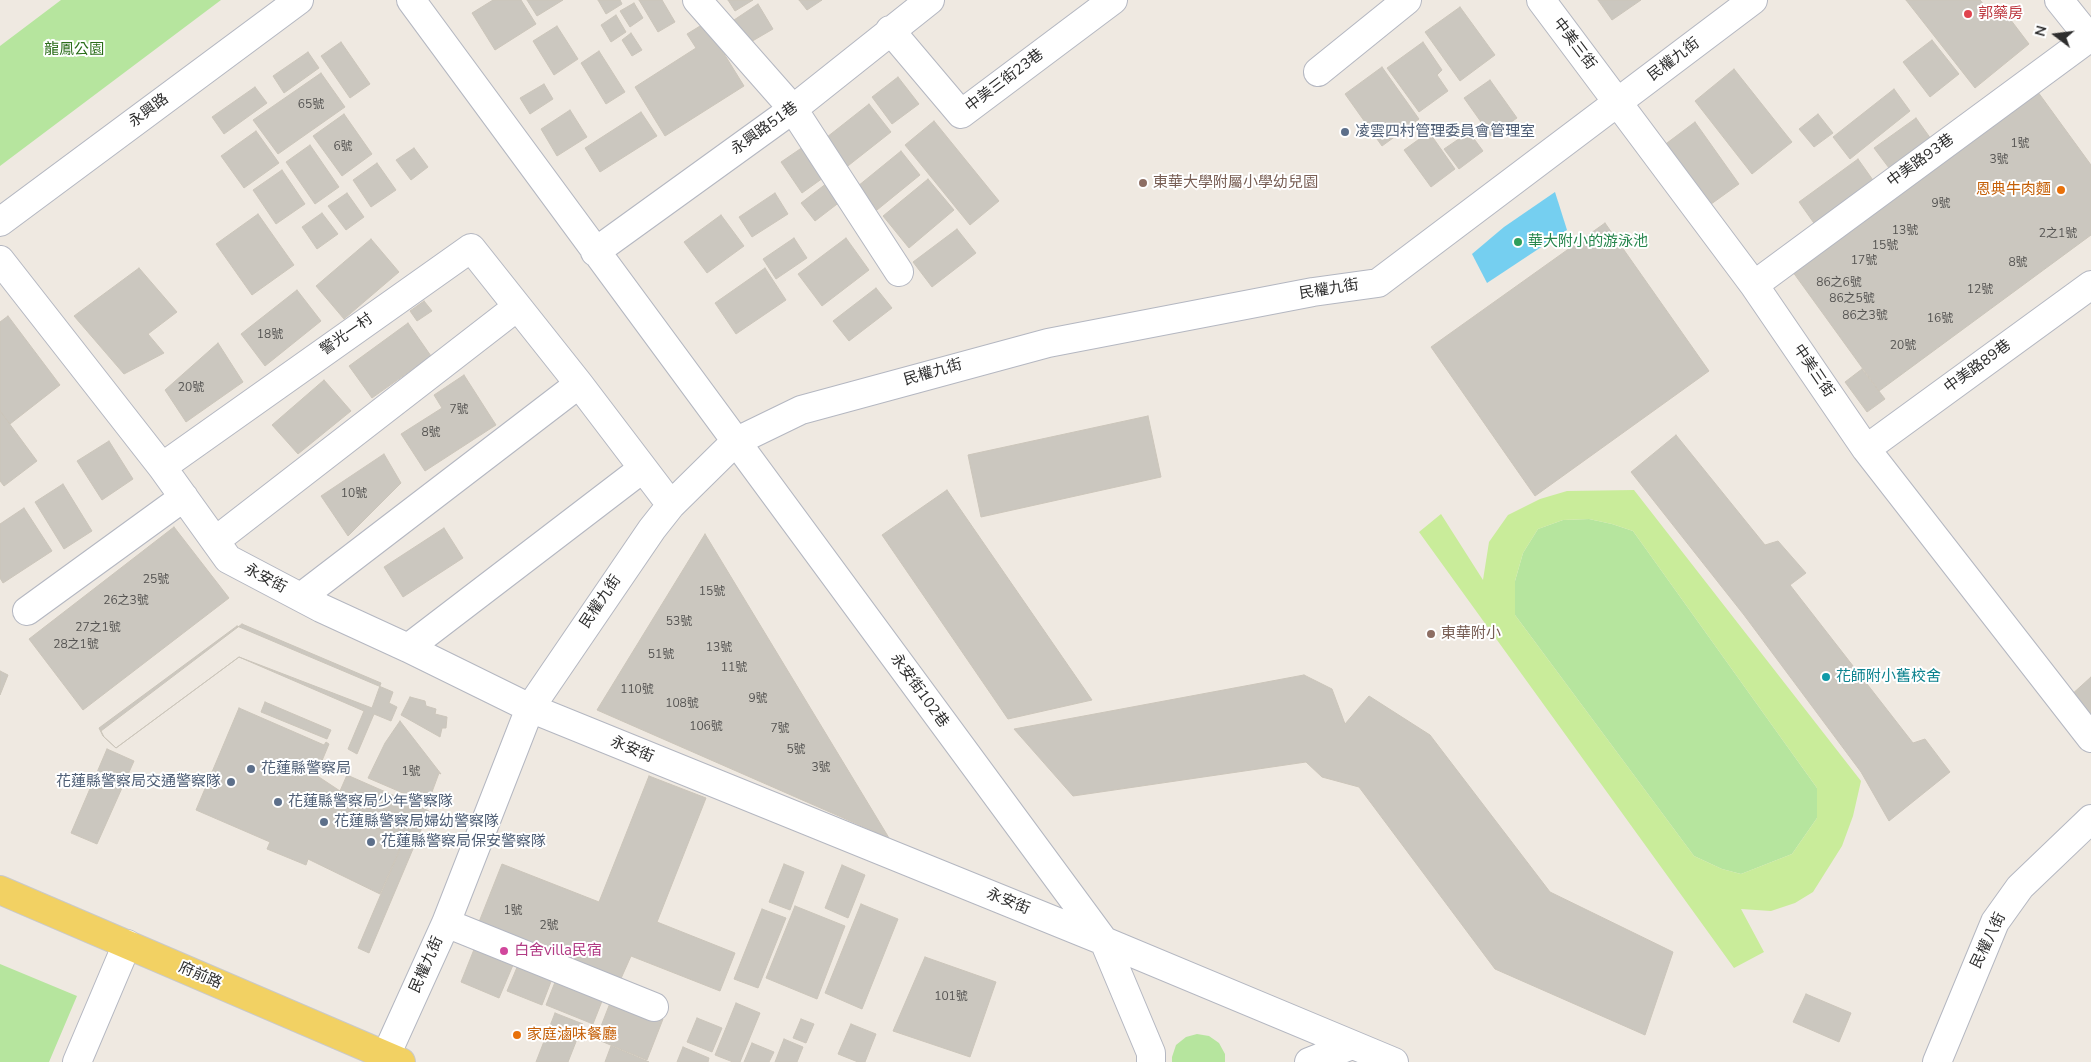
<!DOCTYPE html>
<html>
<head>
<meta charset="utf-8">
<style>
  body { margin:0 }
  #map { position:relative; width:2091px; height:1062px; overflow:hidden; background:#efe9e1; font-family:"Nunito Sans",sans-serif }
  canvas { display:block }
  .north { position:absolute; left:2031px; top:10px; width:50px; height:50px; -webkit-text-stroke:4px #fff; paint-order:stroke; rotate:285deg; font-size:14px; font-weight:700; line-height:20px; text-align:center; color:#2e2e2e }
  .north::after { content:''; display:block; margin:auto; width:18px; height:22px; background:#2e2e2e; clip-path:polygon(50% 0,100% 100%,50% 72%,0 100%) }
</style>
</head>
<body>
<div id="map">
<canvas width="2091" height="1062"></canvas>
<div class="north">N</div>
</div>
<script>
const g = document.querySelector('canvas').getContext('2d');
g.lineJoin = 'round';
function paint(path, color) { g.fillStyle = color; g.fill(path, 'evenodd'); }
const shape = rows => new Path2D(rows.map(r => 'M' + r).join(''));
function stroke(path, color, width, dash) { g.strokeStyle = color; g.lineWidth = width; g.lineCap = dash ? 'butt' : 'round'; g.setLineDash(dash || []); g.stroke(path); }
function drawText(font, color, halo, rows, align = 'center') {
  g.font = font + ' "Nunito Sans","Noto Sans TC",sans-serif'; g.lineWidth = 4; g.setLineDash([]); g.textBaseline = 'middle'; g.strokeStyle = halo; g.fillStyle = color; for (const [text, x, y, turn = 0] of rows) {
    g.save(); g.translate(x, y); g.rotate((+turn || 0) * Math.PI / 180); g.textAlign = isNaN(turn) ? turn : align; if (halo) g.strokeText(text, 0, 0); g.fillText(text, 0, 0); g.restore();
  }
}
const green = shape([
  [61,0,221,0,0,166,0,46],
  [1589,519,1612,524,1633,531,1817,788,1817,818,1792,854,1741,874,1722,869,1694,856,1515,615,1515,581,1523,553,1538,529,1563,520],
  [0,964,77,996,49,1062,0,1062],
  [1197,1034,1209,1036,1219,1043,1225,1054,1225,1062,1172,1062,1172,1057,1176,1045,1186,1037]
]);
const pitch = shape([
  [1634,490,1861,781,1853,816,1842,846,1813,892,1795,903,1771,911,1741,909,1764,952,1734,968,1419,532,1441,514,1483,580,1489,542,1508,515,1540,499,1567,491],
  [1589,519,1612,524,1633,531,1817,788,1817,818,1792,854,1741,874,1722,869,1694,856,1515,615,1515,581,1523,553,1538,529,1563,520]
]);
const water = shape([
  [1555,192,1567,230,1487,283,1472,254,1504,227]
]);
const building = shape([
  [493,0,521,0,536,24,495,50,472,13,493,0],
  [527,0,563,0,537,16,527,0],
  [598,0,620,0,622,4,606,14,598,0],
  [639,0,662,0,675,22,658,32,639,0],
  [728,0,753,0,735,11,728,0],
  [799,0,822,0,807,10,799,0],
  [1598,0,1641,0,1612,20,1598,0],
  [1906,0,1980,0,1995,18,2004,11,2029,44,1975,88,1906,0],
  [634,3,643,18,630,27,620,11,634,3],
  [758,4,773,29,749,43,734,20,758,4],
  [1460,7,1495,55,1460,81,1425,32,1460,7],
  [616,15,626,32,611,42,601,25,616,15],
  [705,23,744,86,665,136,635,87,696,48,687,34,705,23],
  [557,26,578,59,554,75,533,41,557,26],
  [631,33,642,50,632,56,622,40,631,33],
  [1932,40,1959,74,1930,97,1903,62,1932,40],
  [341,42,370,84,350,98,321,56,341,42],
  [1423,42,1442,70,1437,75,1448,91,1419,112,1387,68,1423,42],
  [599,51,625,92,606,104,581,63,599,51],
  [308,52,319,68,284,93,273,76,308,52],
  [1382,67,1419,119,1382,146,1345,94,1382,67],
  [1734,69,1792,142,1752,174,1695,101,1734,69],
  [321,73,345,107,278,154,253,120,321,73],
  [898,77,919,104,892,124,872,97,898,77],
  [1490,80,1517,118,1491,136,1464,98,1490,80],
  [544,84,553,99,530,114,520,98,544,84],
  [255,87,267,103,224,134,212,117,255,87],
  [2035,88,2091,165,2091,235,1879,391,1790,268,2035,88],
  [1894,89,1910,111,1850,159,1833,137,1894,89],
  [869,104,891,132,844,169,822,141,869,104],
  [570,110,587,137,557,156,541,129,570,110],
  [641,112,657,136,600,172,585,148,641,112],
  [344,114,372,154,342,176,313,136,344,114],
  [1818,114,1833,133,1814,147,1799,129,1818,114],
  [1916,118,1936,146,1895,176,1874,148,1916,118],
  [934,121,999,201,970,225,905,145,934,121],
  [1695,122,1739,184,1707,207,1663,146,1695,122],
  [256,131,279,163,244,188,221,156,256,131],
  [1429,132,1455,169,1431,187,1404,150,1429,132],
  [1469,132,1483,151,1459,169,1444,149,1469,132],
  [310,145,339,187,315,204,286,162,310,145],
  [803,147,823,178,802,193,781,162,803,147],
  [414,148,428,167,411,180,396,160,414,148],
  [901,151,920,175,877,210,858,186,901,151],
  [1858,159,1875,183,1816,226,1799,202,1858,159],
  [377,163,396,190,371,207,353,180,377,163],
  [282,170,305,204,276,224,253,190,282,170],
  [928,179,954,210,909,248,883,216,928,179],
  [831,180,845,198,815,221,801,203,831,180],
  [347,193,364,217,346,230,328,206,347,193],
  [775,193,788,214,752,237,739,217,775,193],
  [322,213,338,234,317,249,302,227,322,213],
  [258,214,294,265,252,295,216,244,258,214],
  [721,215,744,246,707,273,684,242,721,215],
  [1605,223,1709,371,1535,496,1431,347,1605,223],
  [957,229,976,253,932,287,913,262,957,229],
  [794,238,807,258,776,279,763,259,794,238],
  [846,238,869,270,822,306,798,274,846,238],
  [371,239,399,272,344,319,316,286,371,239],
  [139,268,177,312,148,334,164,353,124,374,74,316,139,268],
  [765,268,786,300,736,334,715,303,765,268],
  [876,288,892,308,849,341,833,321,876,288],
  [297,290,321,321,265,366,241,334,297,290],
  [424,301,432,311,417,321,410,311,424,301],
  [8,316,60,385,10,424,0,411,0,322,8,316],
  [408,323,431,356,372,398,349,366,408,323],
  [218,343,243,382,186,422,165,390,218,343],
  [1862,369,1885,399,1867,412,1845,382,1862,369],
  [464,375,496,425,425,471,401,434,442,408,434,395,464,375],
  [324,380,351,411,298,454,272,425,324,380],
  [0,411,37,461,4,486,0,481,0,411],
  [1148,416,1161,477,981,517,968,455,1148,416],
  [1676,435,1765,545,1778,541,1806,573,1790,585,1913,743,1925,739,1950,772,1889,821,1861,772,1744,615,1631,472,1676,435],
  [109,441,133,479,102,500,77,461,109,441],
  [384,454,401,483,348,536,321,496,384,454],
  [63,484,92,531,64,549,35,502,63,484],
  [947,490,1092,700,1008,719,882,535,947,490],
  [24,508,52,551,3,583,0,578,0,524,24,508],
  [174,527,229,598,83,710,29,639,174,527],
  [444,528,463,558,403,597,384,567,444,528],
  [705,534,889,838,597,710,705,534],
  [242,624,381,683,372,708,239,657,116,748,104,737,101,731,242,624],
  [237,626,393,692,389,703,397,707,391,721,374,714,357,754,348,749,364,711,239,657,116,748,103,736,99,728,237,626],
  [0,671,8,675,0,695,0,671],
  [1304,675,1332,689,1345,724,1369,696,1430,735,1550,892,1673,952,1645,1035,1495,969,1359,787,1322,777,1306,762,1073,796,1014,729,1304,675],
  [2091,677,2091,720,2070,696,2091,677],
  [410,697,425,701,426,706,436,709,435,714,447,717,446,728,442,728,440,737,401,715,410,697],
  [265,702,331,730,327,739,261,712,265,702],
  [239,708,324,745,326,742,329,744,316,775,340,791,412,821,380,894,308,859,306,865,267,849,270,842,196,810,239,708],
  [400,721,441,774,439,773,432,792,421,797,410,796,368,778,385,743,400,721],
  [107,749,134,761,97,844,71,833,107,749],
  [347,775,429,811,369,953,358,948,412,821,340,791,347,775],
  [649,776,706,798,657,922,735,953,720,991,631,956,619,983,477,927,502,864,599,902,649,776],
  [784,864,804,872,790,910,769,902,784,864],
  [842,865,865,875,848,918,825,908,842,865],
  [861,904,898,919,862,1009,825,993,861,904],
  [795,906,845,926,817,999,766,978,795,906],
  [762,909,786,918,758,988,734,979,762,909],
  [477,942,516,958,499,998,461,982,477,942],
  [925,957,996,982,970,1057,893,1031,925,957],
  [518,965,552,979,542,1005,507,991,518,965],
  [557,977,604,996,593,1024,546,1005,557,977],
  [1806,994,1851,1013,1839,1042,1793,1022,1806,994],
  [612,998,663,1019,647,1060,596,1039,612,998],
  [736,1003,760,1013,740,1062,733,1062,715,1055,736,1003],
  [555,1013,583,1024,568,1062,536,1062,555,1013],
  [697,1018,722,1028,712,1052,687,1042,697,1018],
  [801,1019,814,1024,806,1043,793,1038,801,1019],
  [851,1024,876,1034,865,1062,858,1062,838,1054,851,1024],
  [784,1039,803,1047,797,1062,775,1062,784,1039],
  [752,1043,774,1052,769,1062,744,1062,752,1043],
  [611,1046,649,1062,605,1062,611,1046],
  [683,1047,709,1058,708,1062,677,1062,683,1047]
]);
const minor = shape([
  [411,0,1104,941,1151,1053,1151,1062],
  [697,0,793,109,899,272],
  [1541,0,1754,285,1866,449,2091,738],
  [2059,0,2091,40],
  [890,30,961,114,1113,0],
  [1318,72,1407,0],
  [0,222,299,0],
  [595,252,793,109,930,0],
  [0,260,162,467,228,559,321,608,408,648,530,708,1104,941,1394,1062],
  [1754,285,2089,38],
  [1866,449,2091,285],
  [162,467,471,248,579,384,671,505],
  [215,541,517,307],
  [301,597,579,384],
  [27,611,184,497],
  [408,648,642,469],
  [446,923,654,1007],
  [77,1062,127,944],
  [383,1062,446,923,530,708,652,529,671,505,735,442,801,410,1048,343,1313,292,1378,283,1753,0],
  [1309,1062,1352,1045],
  [1937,1062,1995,922,2020,887,2091,819]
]);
const major = shape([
  [0,890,401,1062]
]);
const markers = [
  [1968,14,5,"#e0444e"],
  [1345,132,5,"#5c6f8a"],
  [1143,183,5,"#8d6e63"],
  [2061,190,5,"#e8710a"],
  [1518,242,5,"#2e9e5b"],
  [1431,634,5,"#8d6e63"],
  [1826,677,5,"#0f9aa8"],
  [251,769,5,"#5c6f8a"],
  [231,782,5,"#5c6f8a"],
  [278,802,5,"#5c6f8a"],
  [324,822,5,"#5c6f8a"],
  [371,842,5,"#5c6f8a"],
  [504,951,5,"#d1479c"],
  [517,1035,5,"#e8710a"]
];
const numberNames = [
  ["65號",311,105],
  ["1號",2020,144],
  ["6號",343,147],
  ["3號",1999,160],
  ["9號",1941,204],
  ["13號",1905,231],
  ["2之1號",2058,234],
  ["15號",1885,246],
  ["17號",1864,261],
  ["8號",2018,263],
  ["86之6號",1839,283],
  ["12號",1980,290],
  ["86之5號",1852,299],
  ["86之3號",1865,316],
  ["16號",1940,319],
  ["18號",270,335],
  ["20號",1903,346],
  ["20號",191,388],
  ["7號",459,410],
  ["8號",431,433],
  ["10號",354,494],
  ["25號",156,580],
  ["15號",712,592],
  ["26之3號",126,601],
  ["53號",679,622],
  ["27之1號",98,628],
  ["28之1號",76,645],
  ["13號",719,648],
  ["51號",661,655],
  ["11號",734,668],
  ["110號",637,690],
  ["9號",758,699],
  ["108號",682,704],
  ["106號",706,727],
  ["7號",780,729],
  ["5號",796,750],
  ["3號",821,768],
  ["1號",411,772],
  ["1號",513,911],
  ["2號",549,926],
  ["101號",951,997]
];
const healthNames = [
  ["郭藥房",1978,14]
];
const streetNames = [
  ["中美三街",1574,44,53],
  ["民權九街",1674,60,-37],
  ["中美三街23巷",1005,81,-37],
  ["永興路",149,111,-37],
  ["永興路51巷",765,129,-36],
  ["中美路93巷",1921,161,-36],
  ["民權九街",1329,290,-9],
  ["警光一村",347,335,-35],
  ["中美路89巷",1978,367,-36],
  ["中美三街",1813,371,56],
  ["民權九街",933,373,-16],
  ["永安街",265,579,28],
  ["民權九街",601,602,-56],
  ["永安街102巷",919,691,54],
  ["永安街",632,750,22],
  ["永安街",1008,902,22],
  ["民權八街",1989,941,-64],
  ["民權九街",427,965,-66],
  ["府前路",200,976,23]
];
const parkNames = [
  ["龍鳳公園",74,50]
];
const serviceNames = [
  ["凌雲四村管理委員會管理室",1355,132],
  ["花蓮縣警察局",261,769],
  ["花蓮縣警察局交通警察隊",221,782,"right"],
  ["花蓮縣警察局少年警察隊",288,802],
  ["花蓮縣警察局婦幼警察隊",334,822],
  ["花蓮縣警察局保安警察隊",381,842]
];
const educationNames = [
  ["東華大學附屬小學幼兒園",1153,183],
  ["東華附小",1441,634]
];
const foodNames = [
  ["恩典牛肉麵",2051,190],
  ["家庭滷味餐廳",527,1035,"left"]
];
const leisureNames = [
  ["華大附小的游泳池",1528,242]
];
const cultureNames = [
  ["花師附小舊校舍",1836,677]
];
const hotelNames = [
  ["白舍villa民宿",514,951]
];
paint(green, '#b6e59e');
paint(pitch, '#c9ec9a');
paint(water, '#75cff0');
paint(building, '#cbc7bf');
stroke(building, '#cbc5ba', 1);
stroke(minor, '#b4b7c1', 30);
stroke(major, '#c9c9c9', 30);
stroke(minor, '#fff', 28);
stroke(major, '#f2d163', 28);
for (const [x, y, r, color] of markers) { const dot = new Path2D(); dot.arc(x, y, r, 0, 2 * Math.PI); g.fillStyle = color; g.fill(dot); stroke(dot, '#fff', 2); }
drawText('12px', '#555452', null, numberNames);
drawText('15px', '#be3a42', '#fff', healthNames, 'left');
drawText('15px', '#2e2e2e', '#fff', streetNames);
drawText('15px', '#2c6e1b', '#fff', parkNames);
drawText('15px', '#4e5e75', '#fff', serviceNames, 'left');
drawText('15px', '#785e54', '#fff', educationNames, 'left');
drawText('15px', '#c56008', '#fff', foodNames, 'right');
drawText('15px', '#27864d', '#fff', leisureNames, 'left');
drawText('15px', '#0d838f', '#fff', cultureNames, 'left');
drawText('15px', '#b23c85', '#fff', hotelNames, 'left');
</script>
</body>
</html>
